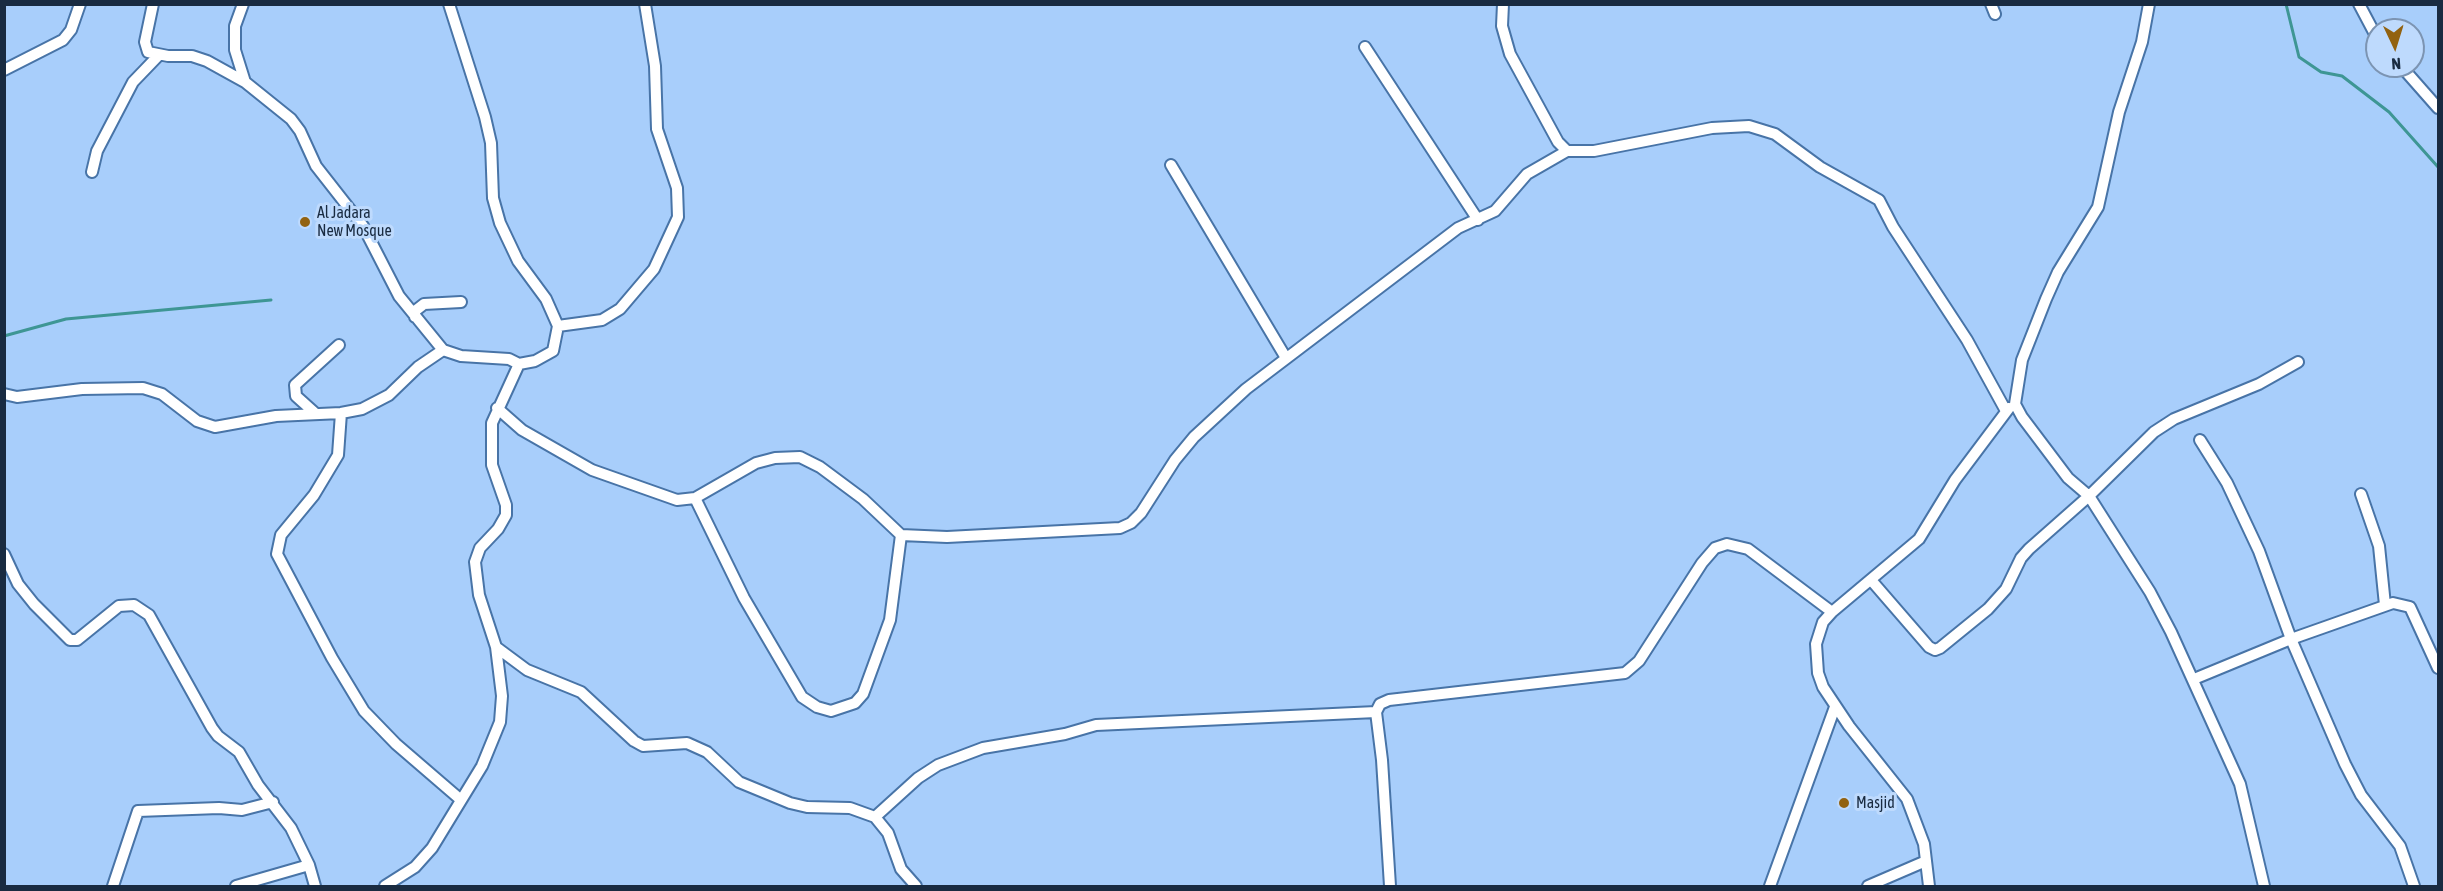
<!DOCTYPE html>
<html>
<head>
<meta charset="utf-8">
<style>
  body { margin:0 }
  #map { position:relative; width:2443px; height:891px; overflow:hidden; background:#a8cefb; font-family:"Asap Condensed",sans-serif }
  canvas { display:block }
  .frame { position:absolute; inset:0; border:6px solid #192b41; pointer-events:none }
  .north { position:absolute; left:2365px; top:18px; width:60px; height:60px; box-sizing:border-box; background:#bedafd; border:2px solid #7c94b2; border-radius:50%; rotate:176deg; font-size:16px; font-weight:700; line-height:24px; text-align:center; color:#192b41 }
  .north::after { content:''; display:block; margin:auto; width:21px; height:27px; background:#926210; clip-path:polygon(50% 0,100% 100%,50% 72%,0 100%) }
</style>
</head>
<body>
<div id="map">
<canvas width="2443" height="891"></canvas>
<div class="frame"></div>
<div class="north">N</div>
</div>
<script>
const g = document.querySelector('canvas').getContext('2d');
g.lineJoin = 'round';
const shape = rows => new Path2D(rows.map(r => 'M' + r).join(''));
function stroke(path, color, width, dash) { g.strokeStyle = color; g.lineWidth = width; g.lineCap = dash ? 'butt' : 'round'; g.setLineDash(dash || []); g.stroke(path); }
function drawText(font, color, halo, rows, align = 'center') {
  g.font = font + ' "Asap Condensed",sans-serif'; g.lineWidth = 6; g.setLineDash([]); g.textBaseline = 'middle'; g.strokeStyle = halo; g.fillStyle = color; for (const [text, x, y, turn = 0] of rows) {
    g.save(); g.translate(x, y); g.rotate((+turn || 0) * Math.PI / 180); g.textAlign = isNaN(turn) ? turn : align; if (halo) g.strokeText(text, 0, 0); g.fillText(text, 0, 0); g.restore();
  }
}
const stream = shape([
  [2286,4,2299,57,2321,72,2342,76,2389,112,2438,167],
  [4,336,66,319,271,300]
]);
const minor = shape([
  [153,4,145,42,148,52,168,56,192,56,207,61,245,82,291,119,300,131,316,166,363,226,399,296,443,350,461,356,509,359,519,364,535,361,553,351,558,326,546,299,518,261,500,223,493,198,491,143,485,117,449,4],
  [243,4,235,26,235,50,245,82],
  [1503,4,1502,26,1510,54,1558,142,1567,151,1594,151,1712,128,1749,126,1775,134,1820,167,1879,200,1893,227,1967,340,2006,411],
  [1991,4,1995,14],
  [2149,4,2142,42,2119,112,2098,207,2058,272,2046,299,2022,360,2015,404,2022,417,2068,478,2089,496,2150,592,2171,632,2240,784,2264,886],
  [2359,4,2377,38],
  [1365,47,1478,220],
  [2401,66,2438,108],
  [4,70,63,40,71,30,80,4],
  [1171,165,1286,358],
  [92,172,97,151,133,82,159,55],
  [415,317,415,311,424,304,461,302],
  [558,326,602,320,620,309,654,269,678,217,677,188,657,129,655,66,645,4],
  [4,394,17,397,82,389,143,388,162,394,197,421,215,427,276,416,341,413,362,409,389,395,418,367,443,350],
  [497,408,522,430,592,470,677,500,695,498,756,463,775,458,800,457,820,467,863,499,901,535,947,537,1120,528,1131,523,1141,513,1175,460,1194,437,1246,389,1458,228,1495,211,1527,174,1567,151],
  [341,413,338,455,314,495,281,535,277,554,332,658,364,711,396,744,461,800],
  [316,414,296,396,295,385,339,345],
  [2200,440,2227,483,2259,551,2291,639,2345,764,2361,795,2400,846,2414,886],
  [2361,494,2379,546,2385,605],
  [695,498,744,598,802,697,817,707,831,711,855,703,863,694,890,620,901,535],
  [4,554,18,584,34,604,70,640,77,640,119,606,134,605,149,615,212,728,218,736,239,752,258,785,291,828,309,865,315,886],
  [1871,580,1929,647,1935,650,1940,648,1988,609,2006,589,2021,558,2029,549,2089,496,2154,432,2174,419,2259,384,2298,362],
  [496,647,527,670,581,692,634,741,643,746,687,743,707,752,739,782,790,803,807,807,850,808,875,817,888,833,901,869,916,886],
  [2194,679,2291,639,2393,603,2410,607,2438,668],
  [875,817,918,778,938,765,983,748,1065,734,1096,725,1376,712],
  [113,886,138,811,219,808,242,810,273,802],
  [236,886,309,865],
  [385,886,415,867,432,848,482,766,500,722,502,696,496,647,479,595,475,562,480,548,498,529,506,515,506,505,492,465,492,423,519,364],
  [1390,886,1382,760,1376,712,1380,704,1389,700,1625,673,1639,661,1702,563,1715,548,1727,544,1748,549,1832,612],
  [1770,886,1835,707],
  [1868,886,1926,861],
  [1929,886,1924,844,1907,799,1849,726,1823,687,1818,673,1816,644,1823,622,1832,612,1919,539,1955,480,2009,408]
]);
const markers = [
  [305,222,6,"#926210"],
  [1844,803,6,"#926210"]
];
const poiNames = [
  ["Al Jadara",317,213],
  ["New Mosque",317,231],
  ["Masjid",1856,803]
];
stroke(stream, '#3e9694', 3);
stroke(minor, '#4874a7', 14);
stroke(minor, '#fff', 10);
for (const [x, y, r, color] of markers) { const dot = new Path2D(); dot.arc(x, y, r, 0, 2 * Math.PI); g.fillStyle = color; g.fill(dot); stroke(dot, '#bedafd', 2); }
drawText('16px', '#192b41', '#bedafd', poiNames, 'left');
</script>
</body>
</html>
